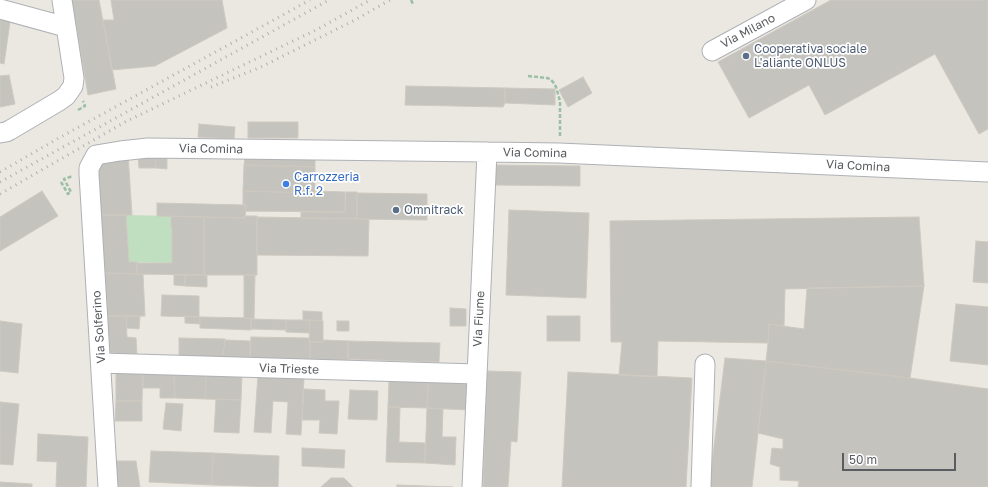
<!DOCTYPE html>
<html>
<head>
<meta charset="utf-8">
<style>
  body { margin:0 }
  #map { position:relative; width:988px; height:487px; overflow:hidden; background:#eae8e1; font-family:"Golos Text",sans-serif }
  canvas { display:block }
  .scale { position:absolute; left:842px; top:453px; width:114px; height:18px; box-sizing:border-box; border:2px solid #595c60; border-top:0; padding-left:5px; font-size:12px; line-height:14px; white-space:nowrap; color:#595c60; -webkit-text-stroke:3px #fff; paint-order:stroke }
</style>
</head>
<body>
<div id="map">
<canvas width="988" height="487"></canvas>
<div class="scale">50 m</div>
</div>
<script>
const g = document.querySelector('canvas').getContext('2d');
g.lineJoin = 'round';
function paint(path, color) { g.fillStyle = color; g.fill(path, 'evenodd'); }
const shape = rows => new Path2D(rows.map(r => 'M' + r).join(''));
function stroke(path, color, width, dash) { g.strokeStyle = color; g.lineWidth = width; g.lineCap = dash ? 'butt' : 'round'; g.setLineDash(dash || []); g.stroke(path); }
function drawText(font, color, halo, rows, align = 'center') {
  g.font = font + ' "Golos Text",sans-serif'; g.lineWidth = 3.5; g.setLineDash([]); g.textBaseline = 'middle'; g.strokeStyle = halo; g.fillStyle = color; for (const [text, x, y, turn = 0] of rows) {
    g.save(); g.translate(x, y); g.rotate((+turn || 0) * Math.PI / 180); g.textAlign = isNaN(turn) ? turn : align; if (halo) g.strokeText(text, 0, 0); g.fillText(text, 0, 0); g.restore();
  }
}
const green = shape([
  [126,215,171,216,171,227,172,227,172,263,129,262]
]);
const building = shape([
  [72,0,99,0,116,89,88,95,72,0],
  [111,0,222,0,227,28,155,66,112,70,103,20,114,20,111,0],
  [831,0,988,0,988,129,979,134,935,54,825,115,809,85,749,118,718,62,831,0],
  [0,20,10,22,4,64,0,63,0,20],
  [9,75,15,104,0,107,0,76,9,75],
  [583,77,592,93,568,107,559,90,583,77],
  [406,86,505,88,505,103,503,107,405,105,406,86],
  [505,88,555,89,555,105,505,103,505,88],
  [248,122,298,122,298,138,248,138,248,122],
  [199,124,235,127,234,139,198,137,199,124],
  [128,154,132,215,101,215,97,156,128,154],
  [138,156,155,156,156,168,139,168,138,156],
  [155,156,167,156,167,169,156,168,155,156],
  [245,158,315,159,315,167,244,165,245,158],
  [244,165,315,167,315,193,243,191,244,165],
  [495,165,580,166,580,186,495,185,495,165],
  [42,191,58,216,0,251,0,217,42,191],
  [243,191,315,193,315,191,345,192,345,212,245,211,246,205,243,205,243,191],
  [346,192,357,192,357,219,301,218,301,212,345,212,346,192],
  [357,193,427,194,427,220,357,219,357,193],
  [157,203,246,205,245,218,157,216,157,203],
  [509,210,589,213,586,298,506,295,509,210],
  [101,215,126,215,129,262,137,262,137,274,105,273,101,215],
  [171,216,204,217,204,275,137,274,137,263,172,263,172,227,171,227,171,216],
  [245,216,257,216,257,275,204,275,204,217,245,218,245,216],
  [257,217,369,219,368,256,257,255,257,217],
  [919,217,924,286,785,289,784,326,769,324,768,343,658,341,657,377,619,375,622,342,611,342,610,221,919,217],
  [976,241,988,242,988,283,973,282,976,241],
  [105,273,143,274,145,316,108,316,105,273],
  [174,275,185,275,185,286,174,285,174,275],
  [185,275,207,275,207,287,185,286,185,275],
  [244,275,255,275,254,319,244,318,244,275],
  [924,286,910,378,766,361,768,343,769,324,804,329,807,288,924,286],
  [162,295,199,296,199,317,161,316,162,295],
  [956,304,988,307,988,365,950,361,956,304],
  [450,308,466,309,466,326,450,326,450,308],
  [303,311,322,312,322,321,303,320,303,311],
  [108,316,126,316,127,337,136,338,137,354,110,353,108,316],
  [126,316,140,316,139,329,127,328,126,316],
  [185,316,200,317,200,324,185,323,185,316],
  [547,316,580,316,580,341,547,341,547,316],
  [200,317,251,318,251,330,200,328,200,317],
  [251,319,286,320,286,330,251,329,251,319],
  [286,320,310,320,309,333,286,332,286,320],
  [310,320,323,321,323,342,309,342,310,320],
  [0,321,22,324,18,373,0,371,0,321],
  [337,321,349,321,349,331,337,331,337,321],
  [251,337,309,338,309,342,310,342,310,359,250,358,251,337],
  [179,338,225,339,223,357,179,356,179,338],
  [225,340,250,341,250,358,223,357,225,340],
  [323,340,348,341,348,360,310,359,310,342,323,342,323,340],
  [348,341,440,343,439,362,348,359,348,341],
  [725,358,766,361,752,487,709,487,725,358],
  [766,361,910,378,988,389,988,487,798,487,799,481,780,480,780,467,770,464,772,448,783,449,783,439,758,433,766,361],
  [487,371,521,372,517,442,511,441,508,487,483,487,487,371],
  [116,372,143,373,142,401,116,401,116,372],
  [568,372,692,378,686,487,562,487,568,372],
  [143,373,174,374,175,398,160,398,160,388,143,388,143,373],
  [206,373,242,375,241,400,205,399,206,373],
  [206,373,205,399,175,398,174,374,206,373],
  [258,375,304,378,301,435,286,434,288,402,273,401,271,433,254,432,258,375],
  [389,381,428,382,427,408,388,407,389,381],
  [428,382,469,384,468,410,427,408,428,382],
  [304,389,325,390,325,401,339,401,337,434,319,433,320,420,302,420,304,389],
  [350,390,378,391,377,420,348,419,350,390],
  [216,399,241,400,239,433,214,432,216,399],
  [116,401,142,401,142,421,115,421,116,401],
  [0,402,19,404,13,465,0,464,0,402],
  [166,403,183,404,181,431,163,429,166,403],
  [388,407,400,407,399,442,425,443,425,463,386,462,388,407],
  [427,408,443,409,442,437,456,437,455,465,425,463,427,408],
  [38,434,88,437,86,487,56,487,57,462,37,461,38,434],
  [302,448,345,450,344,468,302,466,302,448],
  [151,451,213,453,212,485,149,482,151,451],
  [213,453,279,456,278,487,212,485,213,453],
  [115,461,136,461,140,487,117,487,115,461],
  [331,478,344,478,353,487,321,487,331,478],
  [0,482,32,484,32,487,0,487,0,482],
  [397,485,453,487,397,487,397,485]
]);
const path = shape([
  [411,0,413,4],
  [528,76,547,78,550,79,553,82,556,87,560,101,560,137],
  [78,110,85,106,83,101],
  [61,182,68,194,71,192,64,179,73,176]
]);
const minor = shape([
  [0,9,66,27],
  [712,51,806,0],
  [0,133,6,132,10,130,59,101,66,96,73,86,74,78,62,0],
  [101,363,477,374],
  [108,487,89,174,89,168,96,155,120,151,148,148,487,152,559,153,988,172],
  [472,487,487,152],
  [701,487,705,364]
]);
const rail = shape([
  [211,87,261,67,355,20,390,0],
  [0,172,57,139,310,0],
  [0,182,329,0],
  [0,194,125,122,318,29,370,0]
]);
const markers = [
  [746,56,4,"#5c6f8a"],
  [286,184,4,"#3f7fe0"],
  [396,210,4,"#5c6f8a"]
];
const streetNames = [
  ["Via Milano",748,31,-28],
  ["Via Comina",211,149,1],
  ["Via Comina",535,153,1],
  ["Via Comina",858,166,3],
  ["Via Fiume",479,319,-87],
  ["Via Solferino",99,327,-94],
  ["Via Trieste",289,369,2]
];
const serviceNames = [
  ["Cooperativa sociale",754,49],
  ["L'aliante ONLUS",754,63],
  ["Omnitrack",404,210]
];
const shopNames = [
  ["Carrozzeria",294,177],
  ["R.f. 2",294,191]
];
paint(green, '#c0dfc0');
paint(building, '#c5c3be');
stroke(building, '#cec9c0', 1);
stroke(minor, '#aeb1b5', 21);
stroke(path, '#9abfa5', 2.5, [4, 2]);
stroke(minor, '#fff', 19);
stroke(rail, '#afb0b0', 3, [1, 5]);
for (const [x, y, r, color] of markers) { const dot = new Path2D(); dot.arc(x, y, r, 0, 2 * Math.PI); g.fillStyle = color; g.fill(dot); stroke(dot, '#fff', 1.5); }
drawText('12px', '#595c60', '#fff', streetNames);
drawText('12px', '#4e5e75', '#fff', serviceNames, 'left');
drawText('12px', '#366cbe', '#fff', shopNames, 'left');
</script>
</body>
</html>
